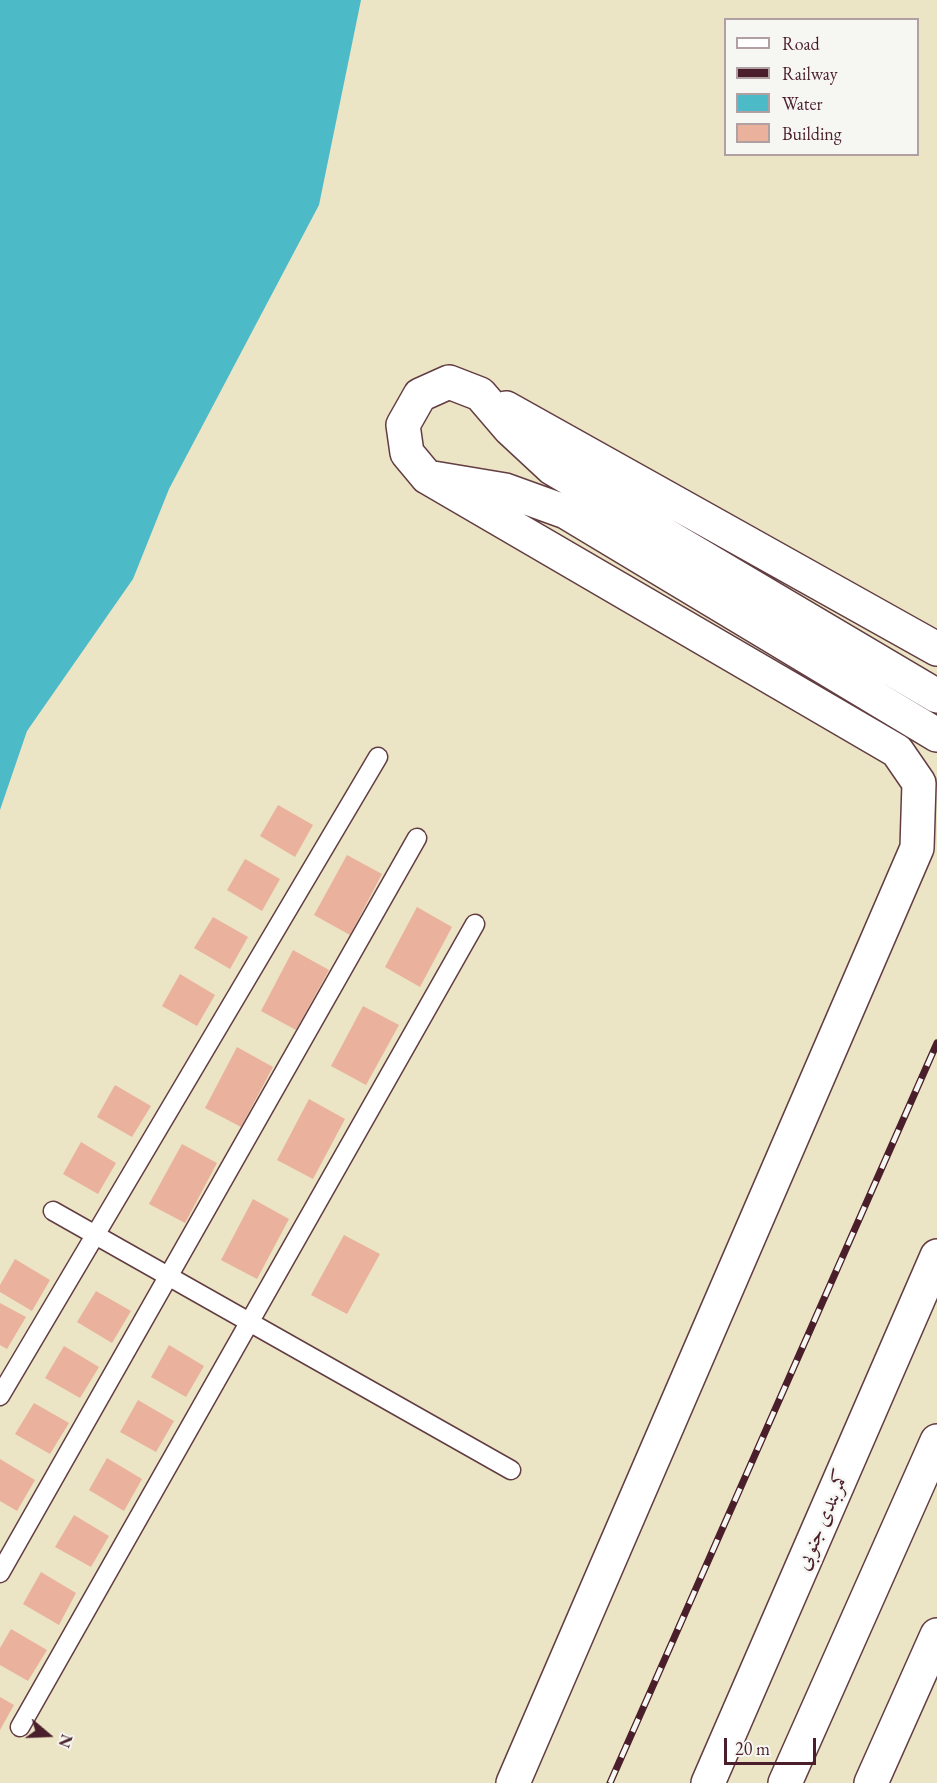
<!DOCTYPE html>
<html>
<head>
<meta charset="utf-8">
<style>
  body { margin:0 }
  #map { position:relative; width:937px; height:1783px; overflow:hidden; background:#ebe4c5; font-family:"EB Garamond",serif }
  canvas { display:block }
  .legend { position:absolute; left:724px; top:18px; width:195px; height:138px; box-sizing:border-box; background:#f6f6f2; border:2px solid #b1a0a2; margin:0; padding:8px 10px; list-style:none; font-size:18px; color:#4a1f2b }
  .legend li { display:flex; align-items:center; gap:12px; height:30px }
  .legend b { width:30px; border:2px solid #b1a0a2 }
  .north { position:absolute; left:18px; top:1705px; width:60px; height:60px; -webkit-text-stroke:4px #f6f6f2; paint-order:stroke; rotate:109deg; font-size:16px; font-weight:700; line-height:24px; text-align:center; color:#4a1f2b }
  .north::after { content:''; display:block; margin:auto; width:21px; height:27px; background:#4a1f2b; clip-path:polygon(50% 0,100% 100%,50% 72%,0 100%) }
  .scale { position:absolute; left:724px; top:1738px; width:92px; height:27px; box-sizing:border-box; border:3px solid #4a1f2b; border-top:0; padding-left:8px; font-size:18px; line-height:21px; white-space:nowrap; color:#4a1f2b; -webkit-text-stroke:4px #f6f6f2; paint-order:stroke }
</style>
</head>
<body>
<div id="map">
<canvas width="937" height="1783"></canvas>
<ul class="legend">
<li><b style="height:8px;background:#fff"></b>Road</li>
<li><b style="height:8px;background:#4a1f2b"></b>Railway</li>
<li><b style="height:16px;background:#4dbac8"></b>Water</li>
<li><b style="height:16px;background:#eab29d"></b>Building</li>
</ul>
<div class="north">N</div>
<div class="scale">20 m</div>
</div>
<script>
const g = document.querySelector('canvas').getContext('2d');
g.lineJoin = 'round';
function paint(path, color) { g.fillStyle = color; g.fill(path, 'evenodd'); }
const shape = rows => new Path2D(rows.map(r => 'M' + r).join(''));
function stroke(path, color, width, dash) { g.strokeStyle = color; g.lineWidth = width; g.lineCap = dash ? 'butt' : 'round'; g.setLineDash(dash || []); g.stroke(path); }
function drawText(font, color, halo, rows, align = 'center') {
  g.font = font + ' "EB Garamond",Amiri,serif'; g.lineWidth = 5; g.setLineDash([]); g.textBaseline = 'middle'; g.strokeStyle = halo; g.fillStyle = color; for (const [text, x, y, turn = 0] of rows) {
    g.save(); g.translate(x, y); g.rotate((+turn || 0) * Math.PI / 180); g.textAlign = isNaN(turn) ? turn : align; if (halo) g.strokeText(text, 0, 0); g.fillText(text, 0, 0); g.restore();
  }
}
const water = shape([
  [0,0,361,0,319,205,169,489,133,579,27,731,0,810]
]);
const building = shape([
  [278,805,313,825,295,857,260,836],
  [347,855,382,874,350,935,314,915],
  [245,859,280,879,262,911,227,890],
  [417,907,452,927,420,987,385,967],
  [213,917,248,937,230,969,194,948],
  [293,950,329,970,296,1030,261,1011],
  [180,974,215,995,197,1026,162,1006],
  [363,1006,399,1025,366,1085,331,1066],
  [237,1047,273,1067,241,1127,205,1108],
  [115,1085,151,1106,132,1137,97,1117],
  [309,1099,345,1119,313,1179,277,1160],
  [81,1142,116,1163,98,1194,63,1174],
  [182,1144,217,1163,185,1223,149,1204],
  [253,1199,289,1219,257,1279,221,1260],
  [344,1235,380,1254,347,1314,311,1295],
  [15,1259,50,1280,32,1311,0,1292,0,1285],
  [96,1291,131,1311,112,1343,77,1322],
  [0,1303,26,1317,7,1349,0,1345],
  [169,1345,204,1366,186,1397,151,1377],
  [64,1346,99,1367,80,1398,45,1378],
  [138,1400,174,1421,156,1452,120,1432],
  [34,1403,69,1423,50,1454,15,1434],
  [107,1458,142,1479,124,1511,89,1490],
  [0,1459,35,1480,17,1511,0,1501],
  [74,1515,109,1536,91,1567,55,1547],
  [41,1572,76,1593,59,1625,23,1604],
  [11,1629,47,1650,28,1681,0,1665,0,1648],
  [0,1697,14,1705,0,1730]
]);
const service = shape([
  [53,1211,511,1470],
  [0,1396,378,757],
  [0,1573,417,838],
  [20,1727,475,924]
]);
const secondary = shape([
  [506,408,937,649],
  [427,477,897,751,919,783,917,848,513,1783],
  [937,696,552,468,510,429,480,394,449,382,420,395,403,425,407,453,427,477,505,490,566,512,937,735],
  [871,1783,937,1635]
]);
const trunk = shape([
  [708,1783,937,1256],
  [785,1783,937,1441]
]);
const rail = shape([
  [610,1783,937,1043]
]);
const streetNames = [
  ["کمربندی جنوبی",823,1520,-67]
];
paint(water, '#4dbac8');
paint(building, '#eab29d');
stroke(service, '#623d42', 21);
stroke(secondary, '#623d42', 36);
stroke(trunk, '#623d42', 36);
stroke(service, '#fff', 18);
stroke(secondary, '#fff', 33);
stroke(trunk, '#fff', 33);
stroke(rail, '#4a1f2b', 7);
stroke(rail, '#f6f6f2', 4.5, [14]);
drawText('21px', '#4a1f2b', '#f6f6f2', streetNames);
</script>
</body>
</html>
